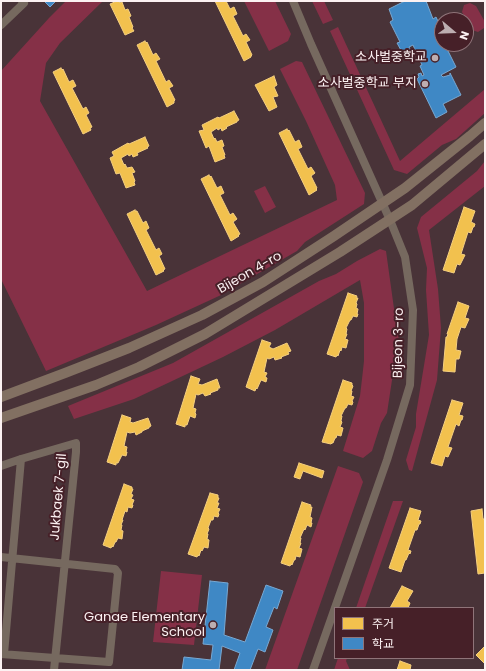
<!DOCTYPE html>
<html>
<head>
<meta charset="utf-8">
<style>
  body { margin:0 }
  #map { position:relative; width:486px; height:671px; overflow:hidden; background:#493338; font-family:Poppins,"Noto Sans KR",sans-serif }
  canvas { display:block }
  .frame { position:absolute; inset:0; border:2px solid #fcf1f2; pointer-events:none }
  .legend { position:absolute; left:334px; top:607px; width:140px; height:52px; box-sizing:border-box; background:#462028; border:1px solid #8f7479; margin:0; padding:5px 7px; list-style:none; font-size:12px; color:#fcf1f2 }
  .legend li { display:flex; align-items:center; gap:8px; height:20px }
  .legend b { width:20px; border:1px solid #8f7479 }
  .north { position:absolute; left:434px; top:12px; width:40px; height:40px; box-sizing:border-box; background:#462028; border:1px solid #8f7479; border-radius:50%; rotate:109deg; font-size:11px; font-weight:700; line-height:16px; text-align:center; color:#fcf1f2 }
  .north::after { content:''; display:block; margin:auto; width:14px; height:18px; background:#bdaeb1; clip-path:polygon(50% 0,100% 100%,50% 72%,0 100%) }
</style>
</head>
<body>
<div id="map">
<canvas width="486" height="671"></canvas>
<div class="frame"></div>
<ul class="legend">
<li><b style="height:11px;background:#f2c14e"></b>주거</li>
<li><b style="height:11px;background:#3f88c5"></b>학교</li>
</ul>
<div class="north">N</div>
</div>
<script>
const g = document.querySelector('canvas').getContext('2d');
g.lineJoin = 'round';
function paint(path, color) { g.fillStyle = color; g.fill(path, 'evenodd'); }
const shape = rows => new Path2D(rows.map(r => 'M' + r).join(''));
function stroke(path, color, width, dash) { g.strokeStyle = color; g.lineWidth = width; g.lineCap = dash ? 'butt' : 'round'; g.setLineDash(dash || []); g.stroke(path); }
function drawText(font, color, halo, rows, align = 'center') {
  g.font = font + ' Poppins,"Noto Sans KR",sans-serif'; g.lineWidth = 4; g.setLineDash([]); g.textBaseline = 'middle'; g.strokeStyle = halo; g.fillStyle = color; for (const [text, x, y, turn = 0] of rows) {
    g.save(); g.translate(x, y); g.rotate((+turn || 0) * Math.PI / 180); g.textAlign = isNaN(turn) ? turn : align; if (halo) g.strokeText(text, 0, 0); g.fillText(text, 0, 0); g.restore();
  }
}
const green = shape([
  [66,1,103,1,60,43,46,63,40,101,147,291,337,200,335,185,306,121,280,69,296,61,302,62,365,193,364,204,305,242,297,251,219,296,156,325,46,371,1,279,1,71,49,18],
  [244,1,275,1,291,34,288,41,269,51],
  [312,1,324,1,333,20,323,24],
  [470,3,476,6,485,22,485,26,484,28,478,32,472,30,462,12,464,5],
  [338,27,400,161,485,89,485,113,456,139,442,145,407,174,394,170,330,31],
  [485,161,485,186,429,230,438,289,441,328,437,380,412,471,409,470,406,460,416,427,416,414,429,335,426,290,427,268,417,228,421,217,477,171],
  [265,186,276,207,265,213,254,191],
  [380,249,386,251,396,323,399,334,387,413,381,423,372,451,363,458,343,451,360,396,362,379,364,361,364,303,360,280,275,330,223,357,134,399,74,419,68,406,173,363,319,281,336,274,357,261],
  [338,466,359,473,363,482,297,670,265,670],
  [393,501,403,501,365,608,356,608],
  [161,571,202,575,194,645,153,642],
  [338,658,347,658,346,661,350,670,334,670]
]);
const homes = shape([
  [117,1,119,1,120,3,122,2,125,10,128,9,131,16,129,17,133,27,132,28,134,31,125,35,110,4,117,1],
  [215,1,226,1,230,9,234,7,237,14,233,16,243,36,246,34,250,40,246,42,252,55,251,56,251,57,244,61,215,1],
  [145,41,146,43,147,42,153,55,156,53,160,59,156,61,166,82,169,80,173,86,169,88,175,100,174,101,174,103,167,107,137,45,145,41],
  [61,68,62,70,63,69,69,82,73,80,76,86,72,88,83,109,86,107,89,113,86,115,92,127,90,128,91,130,83,134,53,72,61,68],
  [274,76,277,85,274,87,278,96,273,97,277,107,269,111,255,85,274,76],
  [234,111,239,120,237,121,237,122,226,127,227,128,222,131,221,128,218,130,217,128,211,132,214,139,215,138,217,142,222,140,224,146,222,147,225,155,224,155,225,158,215,162,209,146,206,148,199,131,204,130,202,125,218,117,219,118,234,111],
  [287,129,288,131,289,130,295,142,299,140,302,147,298,149,308,169,311,167,315,173,311,176,317,188,316,189,317,190,309,195,279,133,287,129],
  [145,137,149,146,147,147,148,148,137,153,138,155,133,157,132,154,129,156,128,154,121,158,124,165,125,164,127,168,132,167,135,172,132,173,135,181,134,182,135,185,126,188,120,173,116,174,110,158,114,156,112,152,128,143,129,144,145,137],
  [209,175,210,177,211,176,217,188,221,186,224,193,220,195,230,215,233,213,237,219,233,222,240,234,238,235,239,236,231,241,201,179,209,175],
  [464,207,475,211,471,222,475,224,474,227,473,227,471,233,468,232,461,254,465,255,460,265,457,264,454,273,443,270,464,207],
  [135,210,135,211,137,211,143,223,146,221,149,228,146,230,156,250,159,248,162,254,159,256,165,269,163,270,164,271,156,275,127,214,135,210],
  [348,293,357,296,356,298,358,298,356,303,357,304,356,308,358,309,357,314,358,314,357,317,353,316,351,320,350,320,346,328,347,329,346,334,347,334,345,339,348,340,346,348,342,347,341,351,340,350,338,356,337,355,336,357,327,354,348,293],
  [458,302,469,306,465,318,469,319,465,328,461,327,457,339,456,350,461,351,459,359,456,359,455,372,443,371,446,337,447,337,448,334,447,334,458,302],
  [262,340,271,343,269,347,273,349,287,343,291,351,288,352,289,354,281,357,282,358,275,360,274,357,269,359,267,358,264,372,267,373,265,377,267,378,266,382,261,380,257,389,256,388,255,391,246,387,262,340],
  [191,376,200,379,198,384,202,385,217,379,220,388,218,388,218,390,210,393,211,394,205,396,203,393,198,395,196,394,193,408,196,409,195,413,196,414,195,418,190,416,187,425,185,425,185,427,176,424,191,376],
  [343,380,352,383,352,385,353,386,351,391,352,391,351,396,354,397,352,401,353,402,352,405,348,404,346,408,345,408,341,416,342,416,341,421,342,422,340,427,343,428,341,436,337,435,336,438,335,438,333,443,332,443,331,444,322,442,343,380],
  [452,400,463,403,459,415,463,416,462,420,461,420,459,426,456,424,448,447,452,448,448,457,445,456,442,466,431,463,452,400],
  [122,415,131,418,130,422,133,423,148,418,151,426,149,427,149,428,142,431,142,432,136,435,135,432,130,433,127,432,124,446,127,447,126,452,127,452,126,456,122,455,118,463,116,463,116,465,107,462,122,415],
  [299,463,324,471,322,478,303,471,300,479,294,477,299,463],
  [124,484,132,487,132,489,133,489,131,494,133,495,131,499,134,500,132,505,133,505,132,508,128,507,127,512,125,511,122,520,123,520,121,525,122,525,121,530,123,531,122,539,118,538,116,542,115,542,113,547,112,546,111,548,103,545,124,484],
  [210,493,218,495,218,498,219,498,217,503,219,503,217,508,220,509,218,513,219,514,218,517,214,516,213,520,211,520,208,528,209,529,207,534,208,534,207,539,209,540,208,548,204,547,202,551,201,550,199,556,198,555,197,557,188,554,210,493],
  [302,502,311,505,310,507,312,507,310,517,312,518,311,523,312,523,311,527,307,525,305,530,304,529,300,538,301,538,300,543,301,543,299,548,302,549,300,557,296,556,295,560,294,560,292,565,291,564,290,566,281,563,302,502],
  [410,508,421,511,418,520,421,521,420,524,419,524,417,530,415,530,408,550,411,551,410,554,409,553,406,560,405,560,401,572,389,568,410,508],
  [482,509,483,519,485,519,485,573,478,574,471,511,482,509],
  [402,586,413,591,407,601,410,603,408,608,390,608,402,586],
  [485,646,485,664,476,655,485,646],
  [400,661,411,665,410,670,397,670,400,661]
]);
const schools = shape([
  [44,1,56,1,50,7,44,1],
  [405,1,426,1,433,19,436,17,442,30,442,44,447,44,445,45,456,67,441,75,443,77,450,75,450,73,461,95,443,104,447,112,436,118,417,79,419,77,418,74,421,73,422,76,424,75,420,66,422,65,413,45,409,47,410,49,407,52,405,50,402,52,397,43,400,42,390,22,393,20,389,9,405,1],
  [210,581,228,583,224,635,245,642,266,585,283,591,277,609,274,607,266,627,273,630,265,652,258,649,250,670,234,670,240,653,222,646,219,670,182,670,184,657,211,660,213,645,203,644,210,581]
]);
const minor = shape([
  [293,1,311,44,390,220,405,257,413,310,410,385,387,460,313,670],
  [1,25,24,3,22,1],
  [1,466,21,459,76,443,76,452,54,670],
  [1,557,115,569,118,573,109,662,1,654],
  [4,654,21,459]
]);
const major = shape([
  [1,397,65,373,129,348,202,315,263,282,334,236,405,188,470,136,485,123],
  [1,418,96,385,139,367,205,334,340,252,412,205,485,144]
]);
const markers = [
  [435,58,4,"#bdaeb1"],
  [425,84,4,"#bdaeb1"],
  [213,625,4,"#bdaeb1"]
];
const poiNames = [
  ["소사벌중학교",427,58],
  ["소사벌중학교 부지",417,84],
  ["Ganae Elementary",205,618],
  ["School",205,633]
];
const streetNames = [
  ["Bijeon 4-ro",250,273,-30],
  ["Bijeon 3-ro",399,343,-89],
  ["Jukbaek 7-gil",59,497,-85]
];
paint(green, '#853047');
paint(homes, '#f2c14e');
stroke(homes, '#f5cf7f', 1);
paint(schools, '#3f88c5');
stroke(schools, '#78a8d2', 1);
stroke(minor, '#76695f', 8);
stroke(major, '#827062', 10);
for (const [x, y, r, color] of markers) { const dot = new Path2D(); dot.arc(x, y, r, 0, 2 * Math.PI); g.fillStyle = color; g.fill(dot); stroke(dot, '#462028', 1.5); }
drawText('13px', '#fcf1f2', '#462028', poiNames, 'right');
drawText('13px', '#fcf1f2', '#462028', streetNames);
</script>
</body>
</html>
